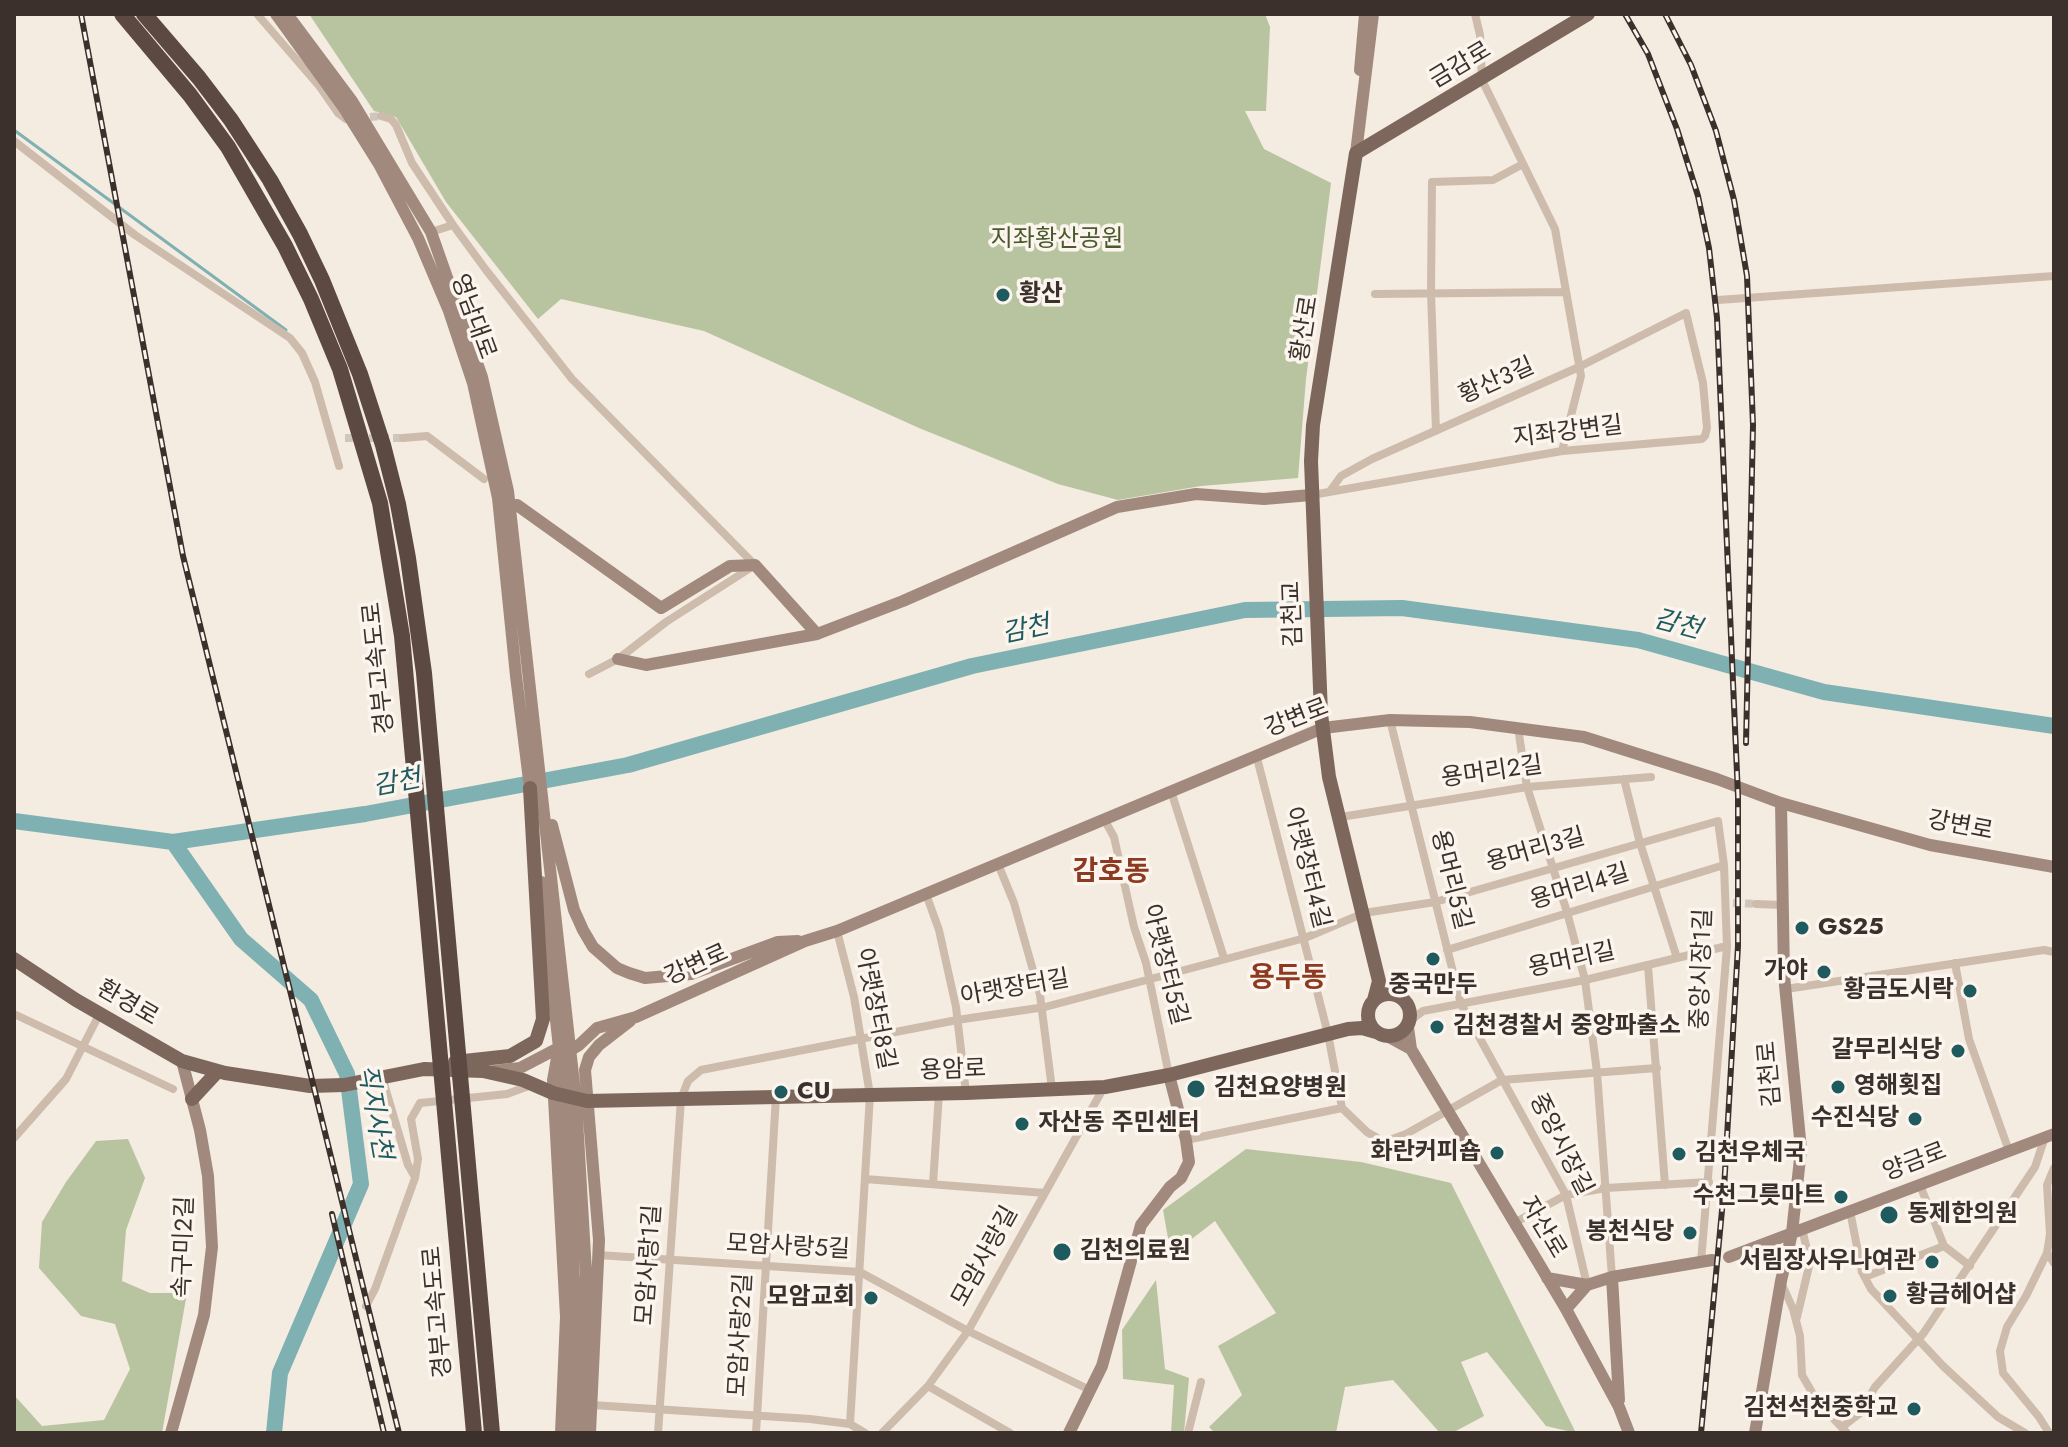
<!DOCTYPE html>
<html>
<head>
<meta charset="utf-8">
<style>
  body { margin:0 }
  #map { position:relative; width:2068px; height:1447px; overflow:hidden; background:#f4ebe1; font-family:Jost,sans-serif }
  canvas { display:block }
  .frame { position:absolute; inset:0; border:16px solid #3b302b; pointer-events:none }
</style>
</head>
<body>
<div id="map">
<canvas width="2068" height="1447"></canvas>
<div class="frame"></div>
</div>
<script>
const g = document.querySelector('canvas').getContext('2d');
g.lineJoin = 'round';
function paint(path, color) { g.fillStyle = color; g.fill(path, 'evenodd'); }
const shape = rows => new Path2D(rows.map(r => 'M' + r).join(''));
function stroke(path, color, width, dash) { g.strokeStyle = color; g.lineWidth = width; g.lineCap = dash ? 'butt' : 'round'; g.setLineDash(dash || []); g.stroke(path); }
function drawText(font, color, halo, rows, align = 'center') {
  g.font = font + ' Jost,"Noto Sans KR",sans-serif'; g.lineWidth = 7; g.setLineDash([]); g.textBaseline = 'middle'; g.strokeStyle = halo; g.fillStyle = color; for (const [text, x, y, turn = 0] of rows) {
    g.save(); g.translate(x, y); g.rotate((+turn || 0) * Math.PI / 180); g.textAlign = isNaN(turn) ? turn : align; if (halo) g.strokeText(text, 0, 0); g.fillText(text, 0, 0); g.restore();
  }
}
const green = shape([
  [309,14,1265,14,1270,27,1266,111,1245,111,1264,149,1331,183,1306,379,1298,478,1201,486,1118,500,1058,484,919,428,704,331,561,299,538,319,446,202,396,117,374,111],
  [128,1139,145,1178,126,1230,122,1281,150,1293,187,1293,162,1433,14,1433,14,1395,42,1426,104,1420,130,1369,115,1324,81,1316,39,1268,42,1222,66,1182,96,1141],
  [1246,1149,1361,1162,1451,1183,1576,1433,1546,1426,1487,1352,1461,1362,1484,1416,1452,1433,1440,1433,1393,1380,1345,1387,1336,1433,1215,1433,1209,1427,1242,1395,1218,1346,1276,1313,1215,1221,1171,1255,1163,1210],
  [1156,1280,1165,1369,1189,1378,1184,1433,1171,1433,1174,1385,1123,1379,1122,1330]
]);
const stream = shape([
  [14,130,286,330]
]);
const river = shape([
  [14,821,173,842,365,814,628,765,972,666,1245,610,1402,608,1638,640,1824,692,2054,726],
  [173,842,241,939,311,1000,347,1074,361,1184,280,1373,274,1433]
]);
const streetTunnel = shape([
  [358,118,381,116],
  [345,438,403,438],
  [1733,903,1756,904]
]);
const street = shape([
  [257,14,320,87,338,113,346,119],
  [1475,14,1480,35,1482,80,1555,229,1581,376,1562,451],
  [381,116,391,119,396,125,412,163,453,225],
  [14,141,135,235,290,338,302,353,315,382,339,466],
  [431,232,453,225,486,270,572,379,755,565,666,622,618,659,589,674],
  [1375,294,1566,292],
  [1718,300,2054,276],
  [1436,431,1431,293,1432,182,1493,180,1523,164],
  [403,438,427,436,484,479],
  [1312,495,1562,451,1702,439,1705,436,1707,428,1703,383,1686,313,1579,367,1372,459,1341,476,1330,491],
  [1390,720,1461,1004,1566,1195,1587,1285],
  [1518,728,1527,787,1567,912,1585,980,1597,1072,1612,1277],
  [1257,758,1328,1034,1342,1108,1367,1132,1384,1142,1406,1134,1502,1080,1657,1068],
  [1624,779,1640,843,1677,958],
  [1171,791,1224,958],
  [1341,817,1527,787,1651,777],
  [1104,819,1114,837,1134,927,1146,963,1169,1075],
  [998,864,1014,903,1040,995,1052,1089],
  [926,894,939,930,956,1007,966,1093],
  [1756,904,1783,905],
  [837,931,854,997,870,1095,850,1424],
  [1447,950,1724,865],
  [1955,963,1969,1039,2009,1151],
  [1648,966,1665,1185],
  [1786,989,2044,950,2054,952],
  [14,1014,173,1089],
  [1411,1020,1423,1011,1585,980,1727,946],
  [382,1077,408,1165,415,1177],
  [14,1138,66,1079,100,1013],
  [1186,1140,1342,1108],
  [865,1179,1045,1193],
  [933,1184,939,1093],
  [1920,1185,1944,1246,1970,1266],
  [1850,1211,1862,1272,1871,1289,1943,1366,1998,1417,2025,1433],
  [1514,1223,1566,1195,1606,1188,1709,1182],
  [2047,1253,2054,1263],
  [598,1255,860,1272,968,1331,1090,1390],
  [1862,1272,1870,1275,1944,1246],
  [1781,1282,1793,1309,1800,1336,1802,1375,1817,1401,1847,1433],
  [366,1306,375,1289,415,1178,418,1159,411,1119,420,1103,507,1094,534,1084],
  [1797,1317,1810,1262,1802,1229],
  [928,1386,1010,1433],
  [592,1405,810,1419,850,1424,865,1433],
  [1842,1427,1860,1413,1875,1387,1923,1334,2035,1167,2045,1137],
  [658,1433,681,1099,688,1081,701,1070,957,1020,1045,1007,1305,938,1364,913,1435,902,1718,821,1724,865,1727,947,1701,1262],
  [756,1433,776,1096],
  [882,1433,928,1386,968,1331,1104,1087],
  [1188,1433,1201,1382],
  [2049,1433,2039,1417,2003,1373,2000,1351,2007,1327,2026,1296,2047,1253,2050,1234,2047,1185,2054,1168]
]);
const secondary = shape([
  [276,14,344,108,379,164,418,238,449,311,473,383,498,498,516,676,531,796],
  [287,14,352,101,431,232,482,377,508,491,576,1102,586,1272,586,1330,581,1433],
  [1360,70,1365,14],
  [1356,153,1373,14],
  [517,505,661,608,730,566,755,565,817,634],
  [618,659,646,665,817,634,903,601,1117,507,1196,494,1264,499,1311,495],
  [552,825,574,910,583,930,593,947,617,968,629,973,645,978,691,974,778,942,798,941],
  [541,882,565,1103,570,1175,576,1331,571,1433],
  [1408,1027,1411,1049,1566,1309,1619,1407,1629,1433],
  [1389,1037,1411,1049],
  [494,1071,520,1068,566,1044],
  [1729,1257,2054,1134],
  [1612,1277,1619,1400],
  [1547,1278,1587,1285,1612,1277,1712,1260],
  [1566,1309,1587,1285],
  [171,1433,204,1315,212,1247,208,1176,200,1130,182,1061],
  [561,1433,566,1317,553,1080,557,1058,579,1045,597,1028,636,1017,805,941,837,931,1323,728,1390,720,1470,722,1584,737,1717,779,1781,803,1930,845,2054,867],
  [590,1433,599,1240,585,1070,589,1057,599,1045,630,1021],
  [1069,1433,1102,1366,1141,1225,1170,1187,1181,1178,1189,1162,1186,1140,1169,1075],
  [1755,1433,1781,1281,1792,1233,1801,1149,1784,975,1781,803]
]);
const primary = shape([
  [14,959,76,1000,182,1061,225,1073,310,1086,344,1085,424,1069,483,1071,523,1080,553,1093,587,1101,966,1093,1105,1087,1169,1075,1348,1029,1362,1028,1376,1032],
  '1368 1015a21 21 0 1 1 42 0a21 21 0 1 1-42 0Z',
  [1374,1000,1379,981,1329,777,1321,714,1311,461,1313,425,1356,153,1588,14],
  [455,1062,510,1056,536,1041,543,1019,530,788],
  [192,1099,218,1071]
]);
const highway = shape([
  [122,14,190,95,228,147,285,246,311,299,340,369,380,503,402,636,474,1433],
  [144,14,199,78,231,120,270,180,300,234,322,280,360,374,383,445,398,504,408,558,424,673,492,1433]
]);
const rail = shape([
  [81,14,183,556,399,1433],
  [1625,14,1648,54,1677,129,1698,196,1709,248,1717,318,1738,796,1738,946,1724,1189,1701,1433],
  [1665,14,1691,65,1716,131,1734,200,1747,276,1753,425,1746,743],
  [332,1214,384,1433]
]);
const markers = [
  [1003,295,8,"#1f5a5e"],
  [1802,928,8,"#1f5a5e"],
  [1433,959,8,"#1f5a5e"],
  [1824,972,8,"#1f5a5e"],
  [1970,991,8,"#1f5a5e"],
  [1437,1027,8,"#1f5a5e"],
  [1958,1051,8,"#1f5a5e"],
  [1838,1087,8,"#1f5a5e"],
  [1196,1089,10,"#1f5a5e"],
  [781,1092,8,"#1f5a5e"],
  [1915,1119,8,"#1f5a5e"],
  [1022,1124,8,"#1f5a5e"],
  [1497,1153,8,"#1f5a5e"],
  [1679,1154,8,"#1f5a5e"],
  [1841,1197,8,"#1f5a5e"],
  [1889,1215,10,"#1f5a5e"],
  [1690,1233,8,"#1f5a5e"],
  [1062,1252,10,"#1f5a5e"],
  [1932,1262,8,"#1f5a5e"],
  [1890,1296,8,"#1f5a5e"],
  [871,1298,8,"#1f5a5e"],
  [1914,1409,8,"#1f5a5e"]
];
const streetNames = [
  ["금감로",1461,66,-31],
  ["영남대로",472,317,70],
  ["황산로",1306,329,-81],
  ["황산3길",1497,382,-24],
  ["지좌강변길",1568,433,-7],
  ["김천교",1294,614,-92],
  ["경부고속도로",380,668,-96],
  ["강변로",1297,719,-21],
  ["용머리2길",1492,773,-8],
  ["강변로",1960,827,11],
  ["용머리3길",1536,851,-16],
  ["아랫장터4길",1306,868,76],
  ["용머리5길",1450,880,76],
  ["용머리4길",1580,888,-17],
  ["용머리길",1572,961,-12],
  ["아랫장터5길",1164,965,76],
  ["강변로",697,966,-24],
  ["중앙시장1길",1703,969,-88],
  ["아랫장터길",1015,989,-10],
  ["환경로",127,1004,30],
  ["아랫장터8길",874,1009,79],
  ["용암로",953,1071,-2],
  ["김천로",1771,1074,-95],
  ["중앙시장길",1560,1145,63],
  ["양금로",1915,1163,-21],
  ["자산로",1542,1228,59],
  ["속구미2길",185,1247,-88],
  ["모암사랑5길",788,1248,3],
  ["모암사랑길",986,1257,-61],
  ["모암사랑1길",650,1265,-86],
  ["경부고속도로",439,1312,-95],
  ["모암사랑2길",742,1335,-87]
];
const parkNames = [
  ["지좌황산공원",1057,240]
];
const poiNames = [
  ["황산",1019,295],
  ["GS25",1818,928],
  ["가야",1808,972,"right"],
  ["중국만두",1433,986,"center"],
  ["황금도시락",1954,991,"right"],
  ["김천경찰서 중앙파출소",1453,1027],
  ["갈무리식당",1942,1051,"right"],
  ["영해횟집",1854,1087],
  ["김천요양병원",1214,1089],
  ["CU",797,1092],
  ["수진식당",1899,1119,"right"],
  ["자산동 주민센터",1038,1124],
  ["화란커피숍",1481,1153,"right"],
  ["김천우체국",1695,1154],
  ["수천그릇마트",1825,1197,"right"],
  ["동제한의원",1907,1215],
  ["봉천식당",1674,1233,"right"],
  ["김천의료원",1080,1252],
  ["서림장사우나여관",1916,1262,"right"],
  ["황금헤어샵",1906,1296],
  ["모암교회",855,1298,"right"],
  ["김천석천중학교",1898,1409,"right"]
];
const waterNames = [
  ["감천",1677,626,15],
  ["감천",1026,631,-12],
  ["감천",397,784,-11],
  ["직지사천",373,1112,80]
];
const quarterNames = [
  ["감호동",1111,873],
  ["용두동",1288,979]
];
paint(green, '#b8c4a0');
stroke(stream, '#7fb0b2', 3);
stroke(river, '#7fb0b2', 16);
stroke(streetTunnel, '#cfc6bd', 8, [8, 4]);
stroke(street, '#cdbbac', 8);
stroke(secondary, '#a18a7d', 12);
stroke(primary, '#7d675c', 14);
stroke(highway, '#5c4a42', 16);
stroke(rail, '#3b302b', 6);
stroke(rail, '#fbf5ee', 3, [9]);
for (const [x, y, r, color] of markers) { const dot = new Path2D(); dot.arc(x, y, r, 0, 2 * Math.PI); g.fillStyle = color; g.fill(dot); stroke(dot, '#fbf5ee', 3); }
drawText('24px', '#3b302b', '#fbf5ee', streetNames);
drawText('24px', '#4a5a2e', '#fbf5ee', parkNames);
drawText('bold 24px', '#3b302b', '#fbf5ee', poiNames, 'left');
drawText('italic 26px', '#1f5a5e', '#fbf5ee', waterNames);
drawText('bold 28px', '#8c3b22', '#fbf5ee', quarterNames);
</script>
</body>
</html>
